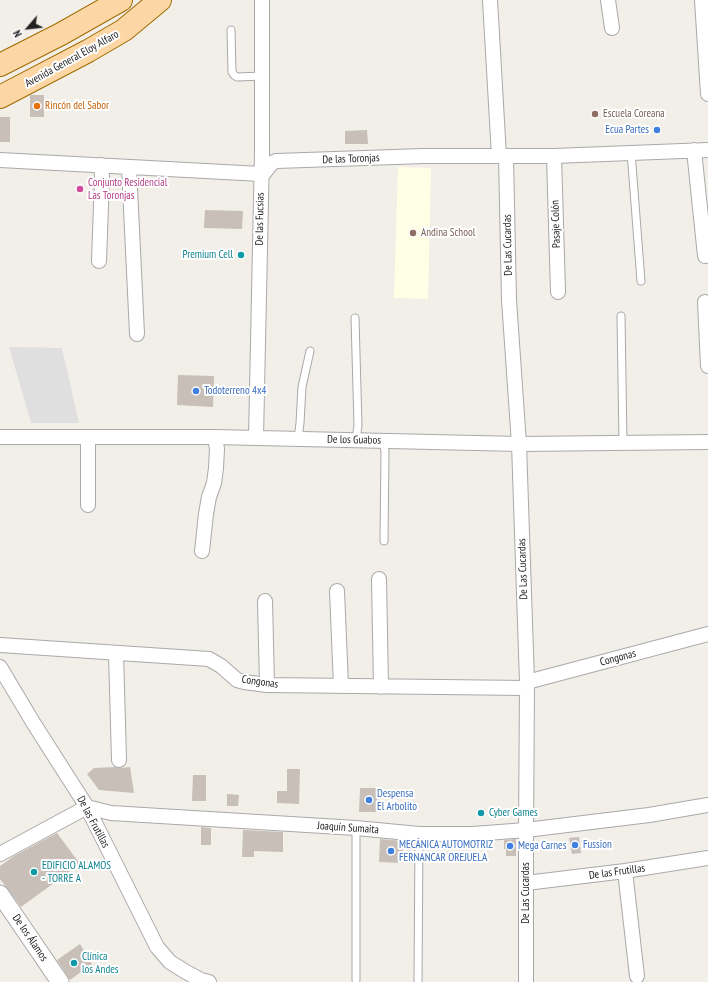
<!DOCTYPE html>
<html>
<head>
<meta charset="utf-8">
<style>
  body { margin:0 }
  #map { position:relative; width:708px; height:982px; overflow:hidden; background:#f2efe9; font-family:"PT Sans Narrow",sans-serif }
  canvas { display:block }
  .north { position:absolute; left:8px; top:8px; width:40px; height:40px; -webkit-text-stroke:3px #fff; paint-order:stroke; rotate:242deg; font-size:11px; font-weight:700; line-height:16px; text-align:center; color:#222 }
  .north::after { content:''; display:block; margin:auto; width:14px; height:18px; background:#222; clip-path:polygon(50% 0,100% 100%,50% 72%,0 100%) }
</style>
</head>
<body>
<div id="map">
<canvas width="708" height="982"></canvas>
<div class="north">N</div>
</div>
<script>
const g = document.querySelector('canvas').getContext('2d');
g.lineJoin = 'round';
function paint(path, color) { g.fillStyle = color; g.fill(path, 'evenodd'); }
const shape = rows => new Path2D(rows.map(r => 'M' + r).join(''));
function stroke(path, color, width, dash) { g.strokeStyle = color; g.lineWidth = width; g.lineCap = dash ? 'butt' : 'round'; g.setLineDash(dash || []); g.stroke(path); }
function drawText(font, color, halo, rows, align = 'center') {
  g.font = font + ' "PT Sans Narrow",sans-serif'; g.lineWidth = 4; g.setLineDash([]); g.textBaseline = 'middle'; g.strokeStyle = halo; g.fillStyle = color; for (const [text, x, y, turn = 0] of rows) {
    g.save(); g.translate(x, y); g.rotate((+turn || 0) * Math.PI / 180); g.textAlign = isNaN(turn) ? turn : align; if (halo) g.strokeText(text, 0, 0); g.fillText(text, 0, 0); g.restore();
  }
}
const residential = shape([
  [9,347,62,348,79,423,31,423]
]);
const education = shape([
  [398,167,431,168,428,299,394,298]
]);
const building = shape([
  [30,95,44,95,44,117,30,117],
  [0,117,10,117,10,142,0,142],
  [367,130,368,144,345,144,345,131],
  [205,210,243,211,242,229,204,228],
  [178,375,214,376,213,407,177,405],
  [115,767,119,768,130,767,134,793,99,790,87,774,94,768],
  [287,769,300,769,299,804,277,803,277,791,287,791],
  [193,775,206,775,206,801,192,801],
  [360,788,378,788,377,812,359,812],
  [227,794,239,795,238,806,227,806],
  [201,827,211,828,211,845,201,845],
  [243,830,283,832,283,852,254,851,254,857,242,857],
  [57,833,80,864,21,907,0,879,0,866,14,856],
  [579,837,581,853,572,854,569,838],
  [380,839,403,841,402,863,379,862],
  [516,839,516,856,506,856,506,849,504,849,504,840],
  [80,944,92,964,70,980,57,960]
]);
const service = shape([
  [231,30,232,72,234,75,237,77,262,76],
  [631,152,641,281],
  [621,316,623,443],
  [355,318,358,425,356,440],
  [298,439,300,423,302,387,310,351],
  [383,441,385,451,384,541],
  [356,828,356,980],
  [418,982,419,834]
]);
const minor = shape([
  [490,0,499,156],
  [608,0,612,28],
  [702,0,708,94],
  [694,150,705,256],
  [506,156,509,300,519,444,527,682,526,835,526,982],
  [554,156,558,292],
  [0,160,261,174,264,173,272,163,276,161,424,156,554,156,708,150],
  [129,167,137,334],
  [99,261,102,177,101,165],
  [705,302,708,366],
  [0,437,215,437,519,444,708,442],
  [256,438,262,152,262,0],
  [88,505,88,437],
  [202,551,206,514,209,497,214,483,216,468,217,449,215,437],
  [379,579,381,687],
  [337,591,341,686],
  [265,601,267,685],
  [0,645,209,659,221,666,237,680,244,682,267,685,527,688],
  [116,653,119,760],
  [0,667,34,724,87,807,157,947,170,962,186,972,201,980,209,982],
  [527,682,708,634],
  [0,854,87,807,111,813,356,828,419,834,473,834,526,830,649,815,708,805],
  [625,871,637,976],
  [526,883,625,871,708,858]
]);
const tertiary = shape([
  [0,894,60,982]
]);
const primary = shape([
  [0,65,61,34,121,0],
  [0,97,88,51,124,30,160,0]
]);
const markers = [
  [37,106,4,"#e8710a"],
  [595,114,4,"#8d6e63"],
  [657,130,4,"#3f7fe0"],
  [80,189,4,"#d1479c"],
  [413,233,4,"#8d6e63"],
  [241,255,4,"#0f9aa8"],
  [196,391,4,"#3f7fe0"],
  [369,800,4,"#3f7fe0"],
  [481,813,4,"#0f9aa8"],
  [575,845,4,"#3f7fe0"],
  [510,846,4,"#3f7fe0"],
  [391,851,4,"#3f7fe0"],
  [34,872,4,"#0f9aa8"],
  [74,963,4,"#0f9aa8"]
];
const streetNames = [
  ["Avenida General Eloy Alfaro",72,59,-29],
  ["De las Toronjas",351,159,-2],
  ["De las Fucsias",260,219,-89],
  ["Pasaje Colón",556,224,-92],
  ["De Las Cucardas",508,245,-91],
  ["De los Guabos",354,440,1],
  ["De Las Cucardas",523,569,-92],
  ["Congonas",618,658,-15],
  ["Congonas",260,682,8],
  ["De las Frutillas",93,822,62],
  ["Joaquín Sumaita",348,828,4],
  ["De las Frutillas",617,872,-8],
  ["De Las Cucardas",526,893,-90],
  ["De los Álamos",30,938,56]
];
const foodNames = [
  ["Rincón del Sabor",45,106]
];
const educationNames = [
  ["Escuela Coreana",603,114],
  ["Andina School",421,233]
];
const shopNames = [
  ["Ecua Partes",649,130,"right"],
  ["Todoterreno 4x4",204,391],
  ["Despensa",377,794],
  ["El Arbolito",377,807],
  ["MECÁNICA AUTOMOTRIZ",399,845],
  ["FERNANCAR OREJUELA",399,858],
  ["Fussion",583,845],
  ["Mega Carnes",518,846]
];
const hotelNames = [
  ["Conjunto Residencial",88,183],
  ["Las Toronjas",88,196]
];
const cultureNames = [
  ["Premium Cell",233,255,"right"],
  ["Cyber Games",489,813],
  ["EDIFICIO ALAMOS",42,866],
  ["- TORRE A",42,879],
  ["Clínica",82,957],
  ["los Andes",82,970]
];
paint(residential, '#e0dfdf');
paint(education, '#ffffe5');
paint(building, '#c7bfb8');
stroke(service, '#a9a9a9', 9);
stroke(minor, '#a9a9a9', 16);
stroke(tertiary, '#a9a9a9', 19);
stroke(primary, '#a06b00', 24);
stroke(service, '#fff', 7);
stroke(minor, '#fff', 14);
stroke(tertiary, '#fff', 17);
stroke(primary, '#fcd6a4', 22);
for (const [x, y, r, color] of markers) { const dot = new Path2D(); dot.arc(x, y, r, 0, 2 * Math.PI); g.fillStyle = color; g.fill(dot); stroke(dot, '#fff', 1.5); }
drawText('11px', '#222', '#fff', streetNames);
drawText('11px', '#c56008', '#fff', foodNames, 'left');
drawText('11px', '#785e54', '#fff', educationNames, 'left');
drawText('11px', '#366cbe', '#fff', shopNames, 'left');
drawText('11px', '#b23c85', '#fff', hotelNames, 'left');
drawText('11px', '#0d838f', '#fff', cultureNames, 'left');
</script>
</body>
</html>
